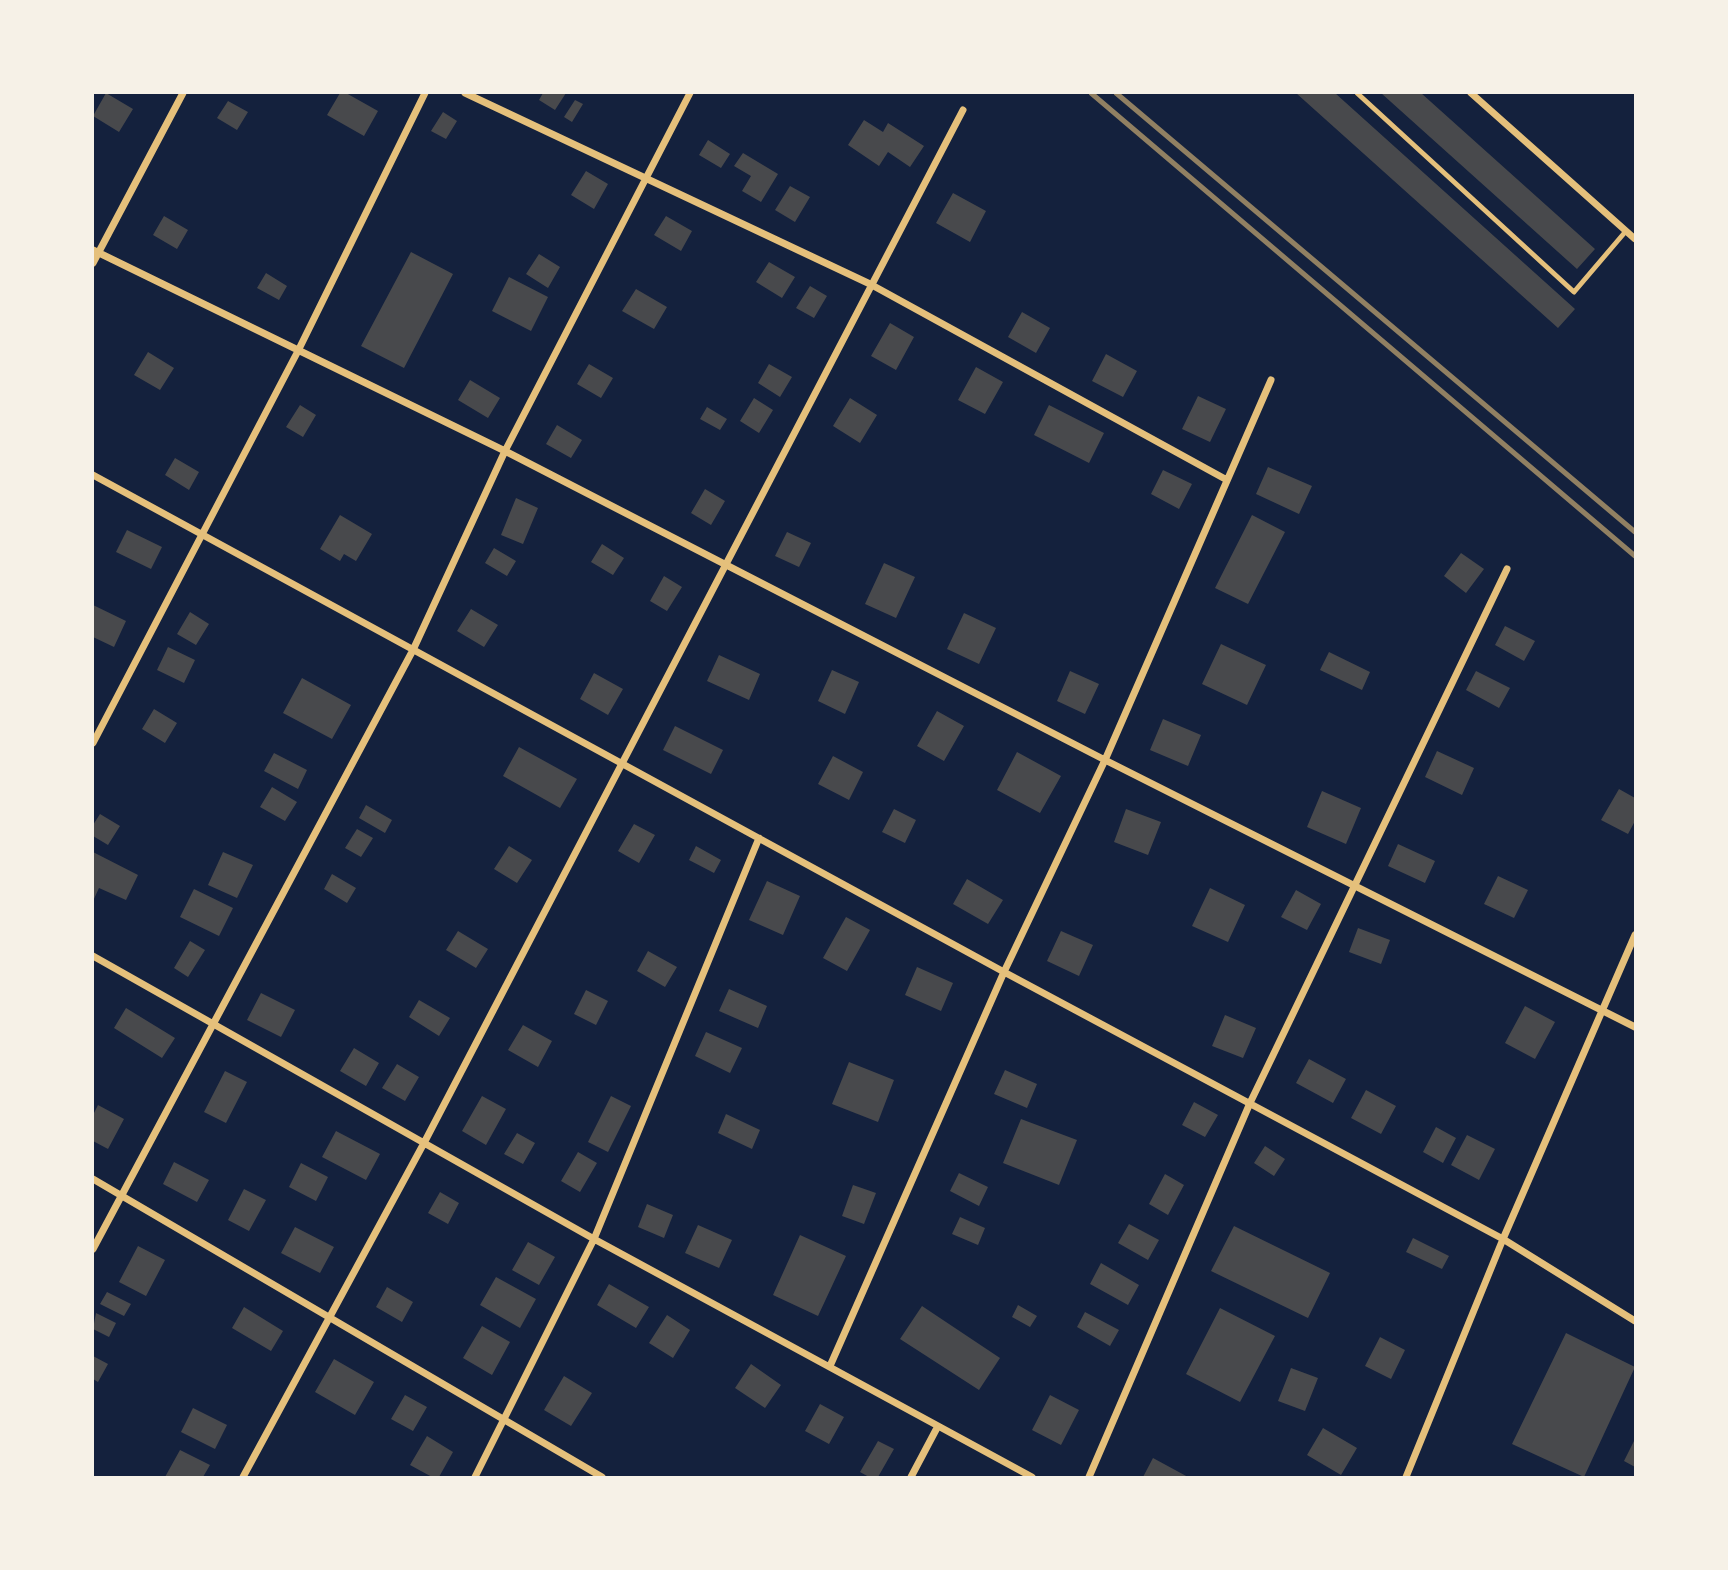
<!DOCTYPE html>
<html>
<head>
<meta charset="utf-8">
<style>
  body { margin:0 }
  #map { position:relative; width:1728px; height:1570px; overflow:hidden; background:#14213d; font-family:"Source Serif 4",serif }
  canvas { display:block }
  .frame { position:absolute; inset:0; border:94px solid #f6f1e7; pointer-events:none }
</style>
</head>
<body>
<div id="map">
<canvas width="1728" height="1570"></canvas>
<div class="frame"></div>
</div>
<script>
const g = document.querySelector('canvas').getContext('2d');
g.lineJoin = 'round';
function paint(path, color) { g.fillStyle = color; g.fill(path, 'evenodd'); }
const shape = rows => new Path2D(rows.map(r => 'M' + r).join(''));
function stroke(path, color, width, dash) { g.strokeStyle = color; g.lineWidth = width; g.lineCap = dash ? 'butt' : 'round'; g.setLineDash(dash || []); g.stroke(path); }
const building = shape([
  [106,93,133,109,119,132,93,116],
  [340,93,346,93,378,111,364,136,327,115],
  [543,93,566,93,555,110,539,100],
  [1296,93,1335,93,1575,309,1558,328],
  [1381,93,1421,93,1595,249,1577,269],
  [575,100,583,104,572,122,564,117],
  [228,101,248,112,237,130,217,118],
  [443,112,457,121,446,139,431,131],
  [864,120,883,132,888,123,924,146,910,167,888,152,879,166,848,145],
  [708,140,730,154,721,168,699,155],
  [743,153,778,174,761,202,742,191,751,176,734,166],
  [586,171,608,184,594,209,571,195],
  [790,186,810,197,795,222,775,210],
  [953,193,986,211,970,242,936,223],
  [164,216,188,230,177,249,153,235],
  [666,216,692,231,681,251,654,235],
  [411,252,453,274,404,368,361,346],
  [539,254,560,267,548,288,526,274],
  [769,262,795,277,782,298,756,282],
  [266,273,287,286,279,300,257,288],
  [509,277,548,297,531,331,492,311],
  [810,286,827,296,814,318,796,308],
  [636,289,667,307,654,329,622,311],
  [1022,312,1050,328,1036,353,1008,337],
  [890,323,914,337,896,370,871,356],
  [148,352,174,368,160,390,134,375],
  [1106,354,1137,371,1123,397,1092,381],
  [589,364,613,378,601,398,577,384],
  [769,364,792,377,780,397,758,383],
  [976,367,1003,382,985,414,958,400],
  [470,380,500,398,488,418,458,400],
  [1198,396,1226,409,1210,442,1182,429],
  [754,398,773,410,759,433,740,421],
  [850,398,877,415,860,443,833,426],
  [300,405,316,415,303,437,286,427],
  [1049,405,1104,433,1089,463,1034,435],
  [707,407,727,419,720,430,700,419],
  [557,425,582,440,571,458,546,444],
  [175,458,199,472,189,490,165,475],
  [1268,467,1312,486,1299,514,1256,494],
  [1163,470,1192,484,1179,509,1151,494],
  [705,489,725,501,711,525,691,513],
  [516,498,538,508,523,544,501,535],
  [340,515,372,534,356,561,344,554,340,561,320,549],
  [1252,515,1285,532,1248,604,1215,588],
  [127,530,162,547,151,569,116,552],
  [787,532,811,543,799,567,775,556],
  [602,544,624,558,613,575,591,562],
  [494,548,516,561,507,576,485,563],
  [1461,553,1484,569,1466,593,1444,576],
  [884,563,915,577,896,618,865,604],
  [664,576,682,587,667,611,650,601],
  [93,605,126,621,114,647,93,637],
  [471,609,498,625,484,647,457,631],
  [190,612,209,624,196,645,177,634],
  [964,613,996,628,979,664,947,649],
  [1505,626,1535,641,1524,661,1495,645],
  [1221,644,1266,665,1247,705,1202,684],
  [168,647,195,660,184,683,157,670],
  [1329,652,1370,672,1362,690,1320,670],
  [719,655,760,674,749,700,707,681],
  [832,670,859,682,845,714,818,701],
  [1070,671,1099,684,1085,714,1057,701],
  [1476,671,1510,688,1499,708,1466,690],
  [594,673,623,689,608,715,580,699],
  [302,678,351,705,332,739,283,713],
  [154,709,177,723,165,743,142,729],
  [937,711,964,726,944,761,917,746],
  [1163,719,1201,735,1188,766,1150,750],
  [675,726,723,750,711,774,663,750],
  [519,747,577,779,560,808,503,776],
  [1437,751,1474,768,1462,795,1425,777],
  [1017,752,1061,776,1040,813,997,790],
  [274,753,307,770,298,789,264,771],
  [833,756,863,772,849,800,818,784],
  [272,787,297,802,285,821,260,807],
  [1619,789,1635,798,1635,821,1628,834,1601,820],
  [1322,791,1361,808,1346,844,1307,827],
  [366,805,392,820,385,833,359,818],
  [894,809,916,820,905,843,882,832],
  [1126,809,1161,822,1148,855,1114,842],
  [100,814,120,826,108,845,93,836,93,825],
  [634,824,655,835,639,863,618,851],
  [357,829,373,838,361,857,345,848],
  [1398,844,1435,861,1425,883,1388,866],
  [509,846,532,860,517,883,494,869],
  [696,846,721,860,714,873,689,860],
  [93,852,138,875,126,900,99,888,93,901],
  [223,852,253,865,237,898,208,885],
  [332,874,356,888,347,903,324,889],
  [1498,876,1528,890,1514,918,1484,904],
  [967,879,1003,900,988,924,953,904],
  [767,881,800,896,783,935,749,920],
  [1210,888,1245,905,1228,942,1192,926],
  [194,889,233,908,219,936,180,917],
  [1296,890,1321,904,1307,930,1281,917],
  [846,917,870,930,847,971,823,958],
  [1358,928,1390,940,1381,964,1349,952],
  [458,931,488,949,476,968,446,950],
  [1061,931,1093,945,1079,976,1047,961],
  [190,941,205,950,188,977,174,968],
  [648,951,677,967,665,987,637,971],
  [917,967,953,983,941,1011,905,995],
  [729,989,767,1006,758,1028,719,1011],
  [586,990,608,1001,596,1025,574,1014],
  [261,993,295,1010,281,1037,247,1020],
  [419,1000,450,1018,439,1036,409,1017],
  [1525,1006,1555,1022,1535,1059,1505,1043],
  [126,1008,175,1038,162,1058,114,1028],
  [1225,1015,1256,1028,1243,1058,1212,1046],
  [523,1025,552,1041,538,1067,508,1050],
  [706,1032,742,1048,730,1073,695,1056],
  [354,1048,379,1063,366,1086,340,1071],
  [1309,1059,1346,1079,1333,1103,1296,1083],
  [849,1062,894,1080,878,1122,832,1104],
  [397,1064,419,1077,405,1101,382,1088],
  [1005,1070,1037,1084,1027,1108,994,1094],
  [225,1071,247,1082,226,1123,204,1112],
  [1366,1090,1396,1106,1381,1134,1351,1118],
  [482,1096,506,1109,486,1145,462,1131],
  [611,1096,631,1106,608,1152,588,1142],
  [1194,1102,1218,1115,1205,1137,1182,1125],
  [98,1105,124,1119,108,1149,93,1141,93,1115],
  [726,1114,760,1130,752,1149,718,1133],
  [1021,1119,1077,1140,1059,1185,1003,1163],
  [1436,1127,1456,1138,1443,1163,1423,1152],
  [336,1131,380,1154,366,1180,322,1157],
  [517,1133,535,1143,523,1164,504,1154],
  [1467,1135,1495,1149,1479,1180,1451,1165],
  [1265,1146,1285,1159,1274,1176,1254,1163],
  [578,1152,597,1163,580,1192,561,1181],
  [174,1162,209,1180,197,1202,163,1184],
  [301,1163,328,1177,316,1201,289,1187],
  [959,1173,988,1187,979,1206,950,1191],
  [1165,1174,1184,1185,1168,1215,1149,1204],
  [853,1185,876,1193,864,1224,842,1216],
  [244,1189,266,1200,249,1231,228,1220],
  [440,1192,459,1203,448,1224,428,1213],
  [647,1204,673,1215,664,1238,638,1227],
  [960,1217,985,1228,978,1245,952,1234],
  [1129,1224,1159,1240,1148,1260,1118,1243],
  [698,1225,732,1240,719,1268,685,1253],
  [1234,1226,1330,1273,1308,1318,1211,1271],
  [295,1227,334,1247,320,1273,281,1253],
  [800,1235,846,1256,818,1316,773,1295],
  [1413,1238,1449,1256,1442,1269,1406,1252],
  [528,1242,555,1257,539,1285,512,1270],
  [138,1246,165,1260,146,1296,119,1282],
  [1101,1263,1139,1285,1128,1305,1090,1284],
  [496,1277,536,1299,520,1328,480,1305],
  [609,1284,649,1307,636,1328,597,1305],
  [387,1287,413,1302,402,1322,376,1307],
  [107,1292,131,1304,124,1316,100,1304],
  [1018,1305,1037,1316,1030,1327,1012,1317],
  [922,1306,1000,1358,979,1390,900,1339],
  [244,1307,283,1331,271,1351,232,1328],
  [1220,1308,1275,1336,1240,1402,1186,1374],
  [1085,1312,1119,1330,1110,1346,1077,1327],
  [96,1313,116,1323,109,1337,93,1329],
  [667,1315,690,1330,673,1358,649,1343],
  [482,1326,510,1342,492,1375,463,1358],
  [1566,1333,1635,1367,1584,1477,1512,1444],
  [1380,1337,1405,1350,1391,1379,1365,1366],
  [93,1356,108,1364,98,1382,93,1379],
  [334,1359,374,1382,355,1415,315,1392],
  [751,1364,781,1385,765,1408,735,1388],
  [1291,1368,1318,1378,1305,1411,1278,1401],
  [564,1376,592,1393,571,1426,544,1410],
  [405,1395,427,1407,413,1431,391,1419],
  [1050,1395,1079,1410,1061,1445,1032,1430],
  [820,1404,844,1417,829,1444,805,1431],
  [193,1408,227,1425,215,1449,181,1432],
  [1323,1428,1357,1448,1341,1475,1307,1455],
  [427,1436,453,1452,439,1477,432,1477,410,1465],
  [1635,1439,1635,1467,1624,1461],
  [878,1441,894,1449,878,1477,869,1477,860,1472],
  [180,1450,210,1465,203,1477,165,1477],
  [1153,1458,1188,1477,1143,1477]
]);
const service = shape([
  [1357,93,1574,292,1626,231]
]);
const minor = shape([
  [465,93,870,284,1227,480],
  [1471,93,1635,239],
  [93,250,505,451,1105,760,1635,1027],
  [93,263,183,93],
  [93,475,1004,972,1503,1239,1635,1321],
  [93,743,298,351,425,93],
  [93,956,594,1239,1032,1477],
  [93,1179,602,1477],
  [93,1249,413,650,505,451,690,93],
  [830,1366,1004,972,1105,760,1271,380],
  [243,1477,424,1143,963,110],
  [475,1477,594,1239,759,838],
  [911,1477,938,1426],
  [1089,1477,1250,1103,1507,569],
  [1406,1477,1503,1239,1635,935]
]);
const rail = shape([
  [1091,93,1635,556],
  [1116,93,1635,532]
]);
paint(building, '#48494c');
stroke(service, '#e5c07b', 5);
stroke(minor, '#e5c07b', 7);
stroke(rail, '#918062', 5);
</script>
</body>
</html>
